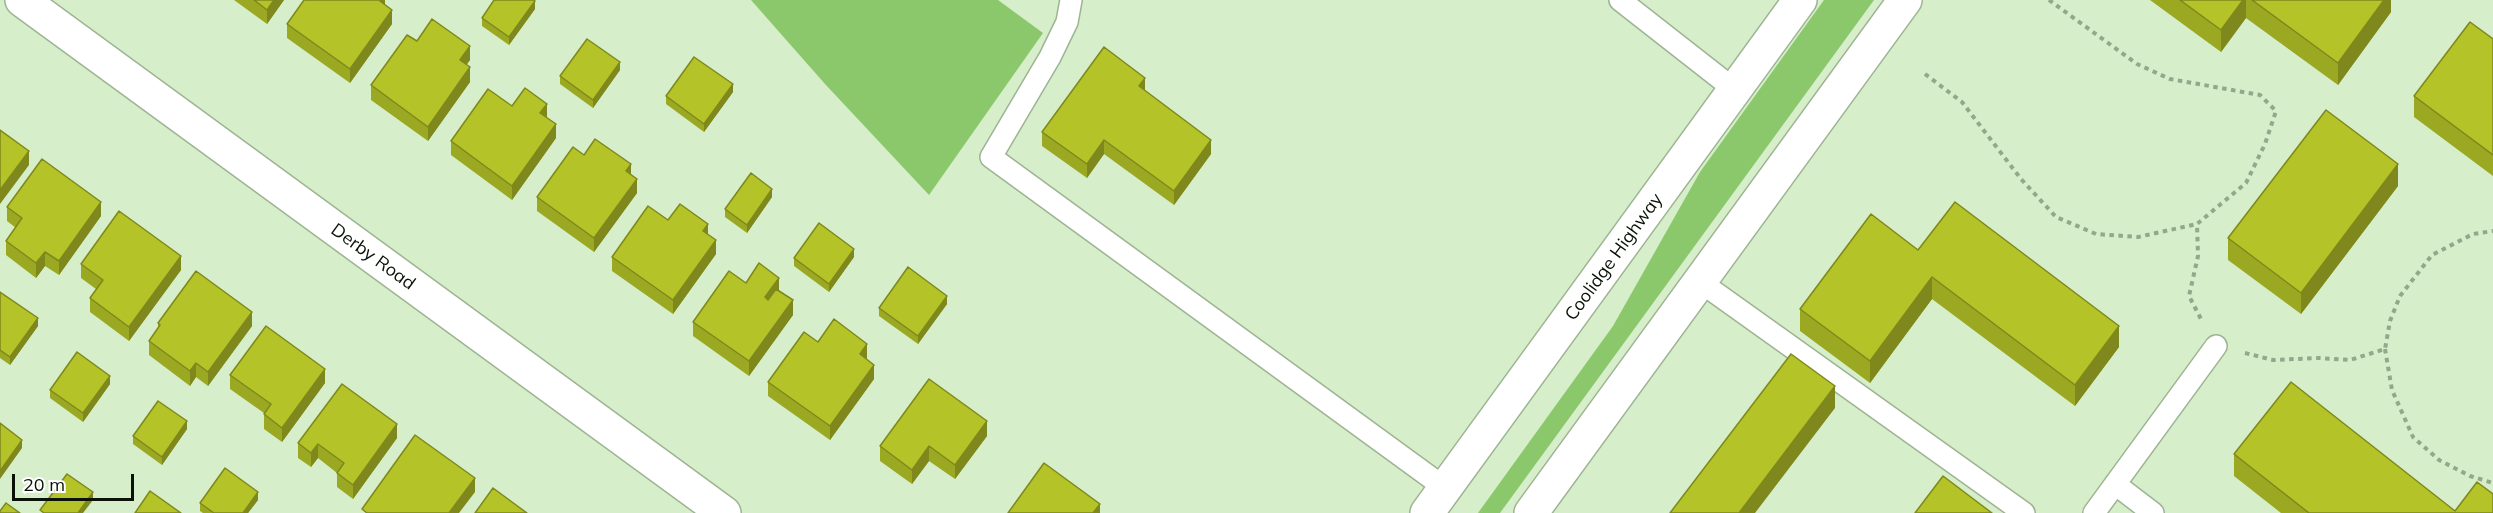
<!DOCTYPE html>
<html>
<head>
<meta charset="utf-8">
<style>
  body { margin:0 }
  #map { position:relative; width:2493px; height:513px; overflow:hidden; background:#d6eeca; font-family:Mulish,sans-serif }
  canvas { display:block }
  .scale { position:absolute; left:12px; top:474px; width:122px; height:27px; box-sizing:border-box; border:3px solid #0a1207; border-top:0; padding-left:8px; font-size:18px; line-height:21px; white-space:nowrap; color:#0a1207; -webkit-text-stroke:4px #fff; paint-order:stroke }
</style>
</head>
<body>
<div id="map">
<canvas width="2493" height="513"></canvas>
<div class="scale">20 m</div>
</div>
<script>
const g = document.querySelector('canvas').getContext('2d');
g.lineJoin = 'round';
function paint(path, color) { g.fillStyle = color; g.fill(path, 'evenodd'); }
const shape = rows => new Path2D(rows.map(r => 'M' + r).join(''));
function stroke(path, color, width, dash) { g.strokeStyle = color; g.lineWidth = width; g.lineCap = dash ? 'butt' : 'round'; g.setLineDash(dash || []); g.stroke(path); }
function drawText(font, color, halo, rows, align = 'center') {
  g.font = font + ' Mulish,sans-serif'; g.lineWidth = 5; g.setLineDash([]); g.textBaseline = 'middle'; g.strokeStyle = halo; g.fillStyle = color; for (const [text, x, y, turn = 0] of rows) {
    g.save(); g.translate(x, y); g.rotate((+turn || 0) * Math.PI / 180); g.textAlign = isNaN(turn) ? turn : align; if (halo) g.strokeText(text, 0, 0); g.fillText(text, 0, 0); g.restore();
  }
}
const green = shape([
  [751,0,998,0,1043,33,929,195,825,84],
  [1824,0,1874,0,1500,513,1478,513,1613,326,1700,172]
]);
const path = shape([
  [2049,0,2137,64,2170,79,2260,95,2276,111,2265,144,2246,183,2197,224,2198,256,2189,296,2201,319],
  [1925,74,1962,102,2021,179,2056,217,2096,234,2138,237,2197,224],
  [2385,349,2392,390,2413,437,2439,460,2470,476,2493,483],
  [2245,353,2273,360,2319,358,2350,360,2385,349,2390,321,2400,296,2432,255,2473,234,2493,231]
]);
const lane = shape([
  [1071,0,1067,22,1050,57,991,157,1445,488],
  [1620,0,1735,90],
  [1699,281,2024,513],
  [2115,484,2153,513],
  [2094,513,2216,346]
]);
const secondary = shape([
  [22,0,724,513],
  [1427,513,1800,0],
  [1531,513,1905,0]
]);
const wall = shape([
  [234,0,284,0,267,24],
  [385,0,385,5,392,24,350,83,287,38,287,24],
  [2150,0,2391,0,2391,12,2338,85,2246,18,2221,52],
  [535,9,509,45,482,26,482,18],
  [2493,39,2493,176,2414,117,2414,96],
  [417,41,470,60,466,65,470,82,428,141,371,100,371,85],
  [620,70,593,108,560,84,560,76],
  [1145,90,1211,154,1174,205,1104,154,1087,178,1042,146,1042,132],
  [733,92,704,132,666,104,666,96],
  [512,106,547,118,556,138,512,200,451,155,451,141],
  [584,155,631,174,637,193,594,252,537,211,537,197],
  [2398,186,2301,314,2228,260,2228,238],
  [772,197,747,233,725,217,725,209],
  [7,207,101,216,59,275,45,266,36,278,6,255,6,241,16,228,7,221],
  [668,220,708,235,716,254,673,314,612,271,612,257],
  [1918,250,2119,347,2075,406,1932,299,1870,383,1800,331,1800,309],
  [854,257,829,292,794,266,794,258],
  [81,264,181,270,129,341,90,312,90,298,96,289,81,278],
  [779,291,793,315,749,376,693,336,693,322],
  [0,292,38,326,10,365,0,358],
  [947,304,918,344,879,316,879,308],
  [158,323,252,326,208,386,196,377,190,386,149,355,149,341,158,328],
  [818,342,867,358,866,359,874,379,830,440,768,396,768,382],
  [230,375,325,383,282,442,264,429,264,413,230,389],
  [110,384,83,422,50,398,50,390],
  [187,429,162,465,133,444,133,436],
  [987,436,955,479,929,461,912,484,880,461,880,446],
  [397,438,353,499,337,487,337,473,318,458,311,467,298,458,298,443],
  [2234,454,2455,511,2493,513,2281,513,2234,476],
  [258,500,248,513,203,513,200,511,200,503]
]);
const shadedWall = shape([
  [274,0,284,0,267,24,267,10],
  [381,0,385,0,385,7,380,1],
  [2243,0,2246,0,2246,18,2221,52,2221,30],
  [2384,0,2391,0,2391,12,2338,85,2338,63],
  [535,1,535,9,509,45,509,37],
  [392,10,392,24,350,83,350,69],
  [470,46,470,60,460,74,460,60],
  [620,62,620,70,593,108,593,100],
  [470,67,470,82,428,141,428,127],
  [1145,78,1145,92,1139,86],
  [733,84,733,92,704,132,704,124],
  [547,104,547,118,540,113],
  [556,124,556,138,512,200,512,186],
  [1104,140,1104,154,1087,178,1087,164],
  [1211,140,1211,154,1174,205,1174,191],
  [29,151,29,165,0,204,0,190],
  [631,164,631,178,626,171],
  [2398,164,2398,186,2301,314,2301,293],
  [637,179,637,193,594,252,594,238],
  [772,189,772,197,747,233,747,225],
  [101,202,101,216,59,275,59,261],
  [708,224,708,238,703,231],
  [716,240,716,254,673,314,673,300],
  [854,249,854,257,829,292,829,284],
  [45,252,45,266,36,278,36,263],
  [181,256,181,270,129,341,129,327],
  [1932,277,1932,299,1870,383,1870,361],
  [779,278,779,292,765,311,765,297],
  [947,296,947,304,918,344,918,336],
  [793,300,793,315,749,376,749,361],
  [252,312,252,326,208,386,208,372],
  [38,318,38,326,10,365,10,357],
  [2119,326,2119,347,2075,406,2075,385],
  [867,344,867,358,860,369,860,354],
  [196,363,196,377,190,386,190,371],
  [874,365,874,379,830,440,830,426],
  [325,369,325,383,282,442,282,428],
  [110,376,110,384,83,422,83,413],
  [1835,386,1835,408,1755,513,1739,513],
  [187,421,187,429,162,465,162,457],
  [987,421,987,436,955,479,955,465],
  [397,424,397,438,353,499,353,485],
  [22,440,22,448,0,479,0,471],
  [318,444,318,458,311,467,311,453],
  [929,446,929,461,912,484,912,470],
  [475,478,475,492,459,513,449,513],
  [93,492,93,500,83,513,78,513],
  [258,492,258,500,248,513,243,513],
  [1100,504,1100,513,1093,513]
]);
const building = shape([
  [254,0,274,0,267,10,254,0],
  [304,0,381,0,380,1,392,10,350,69,287,24,304,0],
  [494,0,534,0,535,1,509,37,482,18,494,0],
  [2180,0,2243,0,2221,30,2180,0],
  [2252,0,2384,0,2338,63,2252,0],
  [432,19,470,46,460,60,470,67,428,127,371,85,407,35,417,41,432,19],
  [2470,22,2493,39,2493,155,2414,96,2470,22],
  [587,39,620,62,593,100,560,76,587,39],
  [1104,47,1145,78,1139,86,1211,140,1174,191,1104,140,1087,164,1042,132,1104,47],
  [694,57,733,84,704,124,666,96,694,57],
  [525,88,547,104,540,113,556,124,512,186,451,141,488,89,512,106,525,88],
  [2326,110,2398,164,2301,293,2228,238,2326,110],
  [0,130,29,151,0,190,0,130],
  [595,139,631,164,626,171,637,179,594,238,537,197,573,147,584,155,595,139],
  [42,159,101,202,59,261,45,252,36,263,6,241,22,218,7,207,42,159],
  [751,173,772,189,747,225,725,209,751,173],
  [1955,202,2119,326,2075,385,1932,277,1870,361,1800,309,1871,214,1918,250,1955,202],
  [680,204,708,224,703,231,716,240,673,300,612,257,648,206,668,220,680,204],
  [119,211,181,256,129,327,90,298,103,280,81,264,119,211],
  [819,223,854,249,829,284,794,258,819,223],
  [759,263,779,278,765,297,768,300,776,289,793,300,749,361,693,322,729,271,746,283,759,263],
  [908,267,947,296,918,336,879,308,908,267],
  [196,271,252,312,208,372,196,363,190,371,149,341,160,325,158,323,196,271],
  [0,292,38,318,10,357,0,350,0,292],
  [834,319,867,344,860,354,874,365,830,426,768,382,804,332,818,342,834,319],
  [266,326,325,369,282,428,264,414,271,404,230,375,266,326],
  [77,352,110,376,83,413,50,390,77,352],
  [1791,354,1835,386,1739,513,1670,513,1791,354],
  [929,379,987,421,955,465,929,446,912,470,880,446,929,379],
  [2291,382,2455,511,2477,482,2493,494,2493,513,2309,513,2234,454,2291,382],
  [342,384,397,424,353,485,337,473,344,463,318,444,311,453,298,443,342,384],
  [158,401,187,421,162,457,133,436,158,401],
  [0,423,22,440,0,471,0,423],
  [415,435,475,478,449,513,367,513,362,509,415,435],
  [1044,463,1100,504,1093,513,1008,513,1044,463],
  [225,468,258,492,243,513,214,513,200,503,225,468],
  [67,474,93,492,78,513,44,513,40,510,67,474],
  [1943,476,1992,513,1915,513,1943,476],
  [493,488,527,513,475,513,493,488],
  [150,491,181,513,135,513,150,491],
  [6,503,20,513,0,513,0,511,6,503]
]);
const streetNames = [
  ["Derby Road",373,257,36],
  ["Coolidge Highway",1614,257,-54]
];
paint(green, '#8bc86b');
stroke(lane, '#9db493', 24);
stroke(secondary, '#9db493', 36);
stroke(path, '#94a78b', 4, [4.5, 4.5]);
stroke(lane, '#fff', 21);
stroke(secondary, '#fff', 33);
paint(wall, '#9ba822');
paint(shadedWall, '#7e881c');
paint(building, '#b4c328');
stroke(building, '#7e881c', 1.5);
drawText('18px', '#0a1207', '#fff', streetNames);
</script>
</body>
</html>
